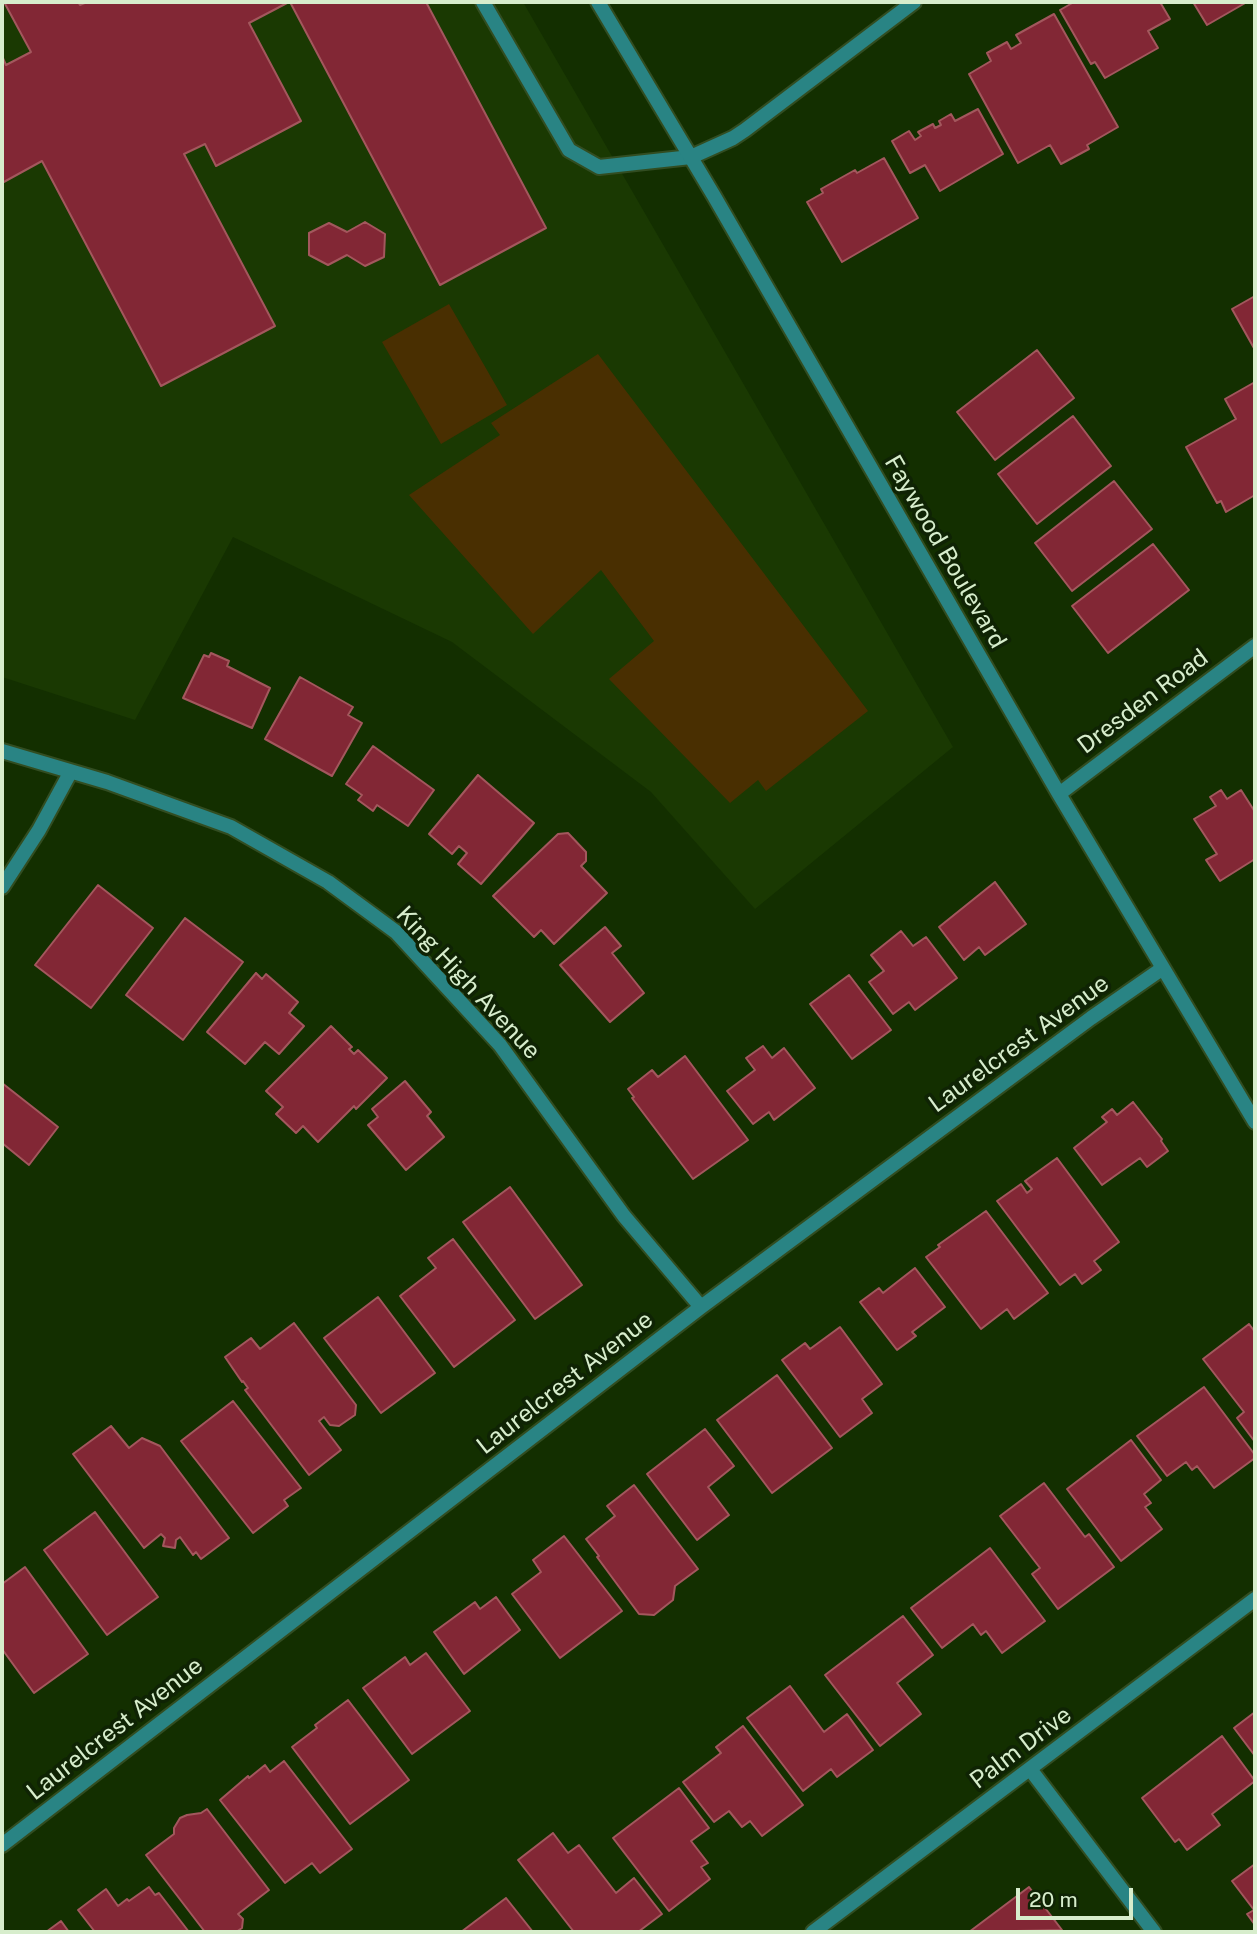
<!DOCTYPE html>
<html>
<head>
<meta charset="utf-8">
<style>
  body { margin:0 }
  #map { position:relative; width:1257px; height:1934px; overflow:hidden; background:#132f00; font-family:"Public Sans",sans-serif }
  canvas { display:block }
  .frame { position:absolute; inset:0; border:4px solid #d7edcc; pointer-events:none }
  .scale { position:absolute; left:1016px; top:1888px; width:117px; height:32px; box-sizing:border-box; border:4px solid #d7edcc; border-top:0; padding-left:9px; font-size:21px; line-height:24px; white-space:nowrap; color:#d7edcc; -webkit-text-stroke:5px #0f2304; paint-order:stroke }
</style>
</head>
<body>
<div id="map">
<canvas width="1257" height="1934"></canvas>
<div class="frame"></div>
<div class="scale">20 m</div>
</div>
<script>
const g = document.querySelector('canvas').getContext('2d');
g.lineJoin = 'round';
function paint(path, color) { g.fillStyle = color; g.fill(path, 'evenodd'); }
const shape = rows => new Path2D(rows.map(r => 'M' + r).join(''));
function stroke(path, color, width, dash) { g.strokeStyle = color; g.lineWidth = width; g.lineCap = dash ? 'butt' : 'round'; g.setLineDash(dash || []); g.stroke(path); }
function drawText(font, color, halo, rows, align = 'center') {
  g.font = font + ' "Public Sans",sans-serif'; g.lineWidth = 7; g.setLineDash([]); g.textBaseline = 'middle'; g.strokeStyle = halo; g.fillStyle = color; for (const [text, x, y, turn = 0] of rows) {
    g.save(); g.translate(x, y); g.rotate((+turn || 0) * Math.PI / 180); g.textAlign = isNaN(turn) ? turn : align; if (halo) g.strokeText(text, 0, 0); g.fillText(text, 0, 0); g.restore();
  }
}
const built = shape([
  [2,2,523,2,953,747,755,909,651,792,452,642,233,537,135,720,2,677]
]);
const green = shape([
  [449,304,507,405,441,444,382,342],
  [598,354,868,711,766,791,758,780,730,803,609,679,654,641,601,570,533,634,409,495,500,435,491,423]
]);
const building = shape([
  [4,2,78,2,80,5,87,2,289,2,249,23,301,121,216,166,205,144,184,154,275,326,161,386,42,161,2,183,2,56,6,65,31,52,4,2],
  [290,2,426,2,546,228,440,285,290,2],
  [1074,2,1160,2,1170,19,1148,31,1158,48,1105,78,1095,62,1091,64,1060,10,1074,2],
  [1193,2,1247,2,1207,25,1193,2],
  [1054,14,1118,127,1087,145,1089,149,1061,164,1050,145,1018,163,969,74,991,61,987,53,1007,42,1011,49,1021,43,1016,35,1054,14],
  [978,109,1003,154,940,191,925,165,910,173,892,141,909,131,915,140,921,136,918,132,933,124,935,128,941,125,939,121,951,114,955,121,978,109],
  [884,158,918,218,842,262,807,202,823,193,821,189,855,170,857,173,884,158],
  [365,222,385,234,384,257,365,266,347,255,328,265,309,255,309,233,329,223,347,232,365,222],
  [1255,296,1255,350,1232,309,1255,296],
  [1037,350,1074,398,995,460,957,412,1037,350],
  [1255,382,1255,495,1226,512,1221,501,1217,503,1186,447,1236,419,1225,399,1255,382],
  [1073,416,1111,466,1037,524,998,474,1073,416],
  [1114,481,1152,529,1072,591,1035,543,1114,481],
  [1153,544,1189,590,1108,653,1072,606,1153,544],
  [211,653,229,661,227,666,270,688,252,728,183,698,204,655,209,657,211,653],
  [300,677,353,707,348,715,362,723,332,776,265,739,300,677],
  [373,746,434,790,408,826,377,805,373,811,358,800,362,795,346,784,373,746],
  [478,775,534,823,481,884,458,864,467,853,459,846,452,854,429,834,478,775],
  [1221,790,1227,799,1241,790,1255,812,1255,859,1220,881,1206,860,1217,854,1194,819,1216,806,1210,797,1221,790],
  [568,833,586,852,586,861,581,866,607,893,554,944,541,930,534,937,493,896,558,834,568,833],
  [995,882,1026,924,985,955,979,947,964,960,939,927,995,882],
  [98,885,153,928,91,1008,35,965,98,885],
  [185,918,243,962,183,1040,126,995,185,918],
  [605,927,621,946,612,953,644,993,610,1022,560,965,605,927],
  [901,931,913,946,926,937,957,978,915,1010,909,1002,893,1014,869,982,884,971,871,955,901,931],
  [256,973,262,979,266,974,298,1002,289,1013,304,1026,279,1054,265,1042,245,1064,207,1032,256,973],
  [849,975,891,1030,852,1059,810,1004,849,975],
  [331,1026,352,1047,349,1049,354,1054,358,1050,387,1078,356,1109,354,1106,318,1142,303,1126,296,1133,276,1114,283,1107,266,1091,331,1026],
  [763,1046,772,1058,784,1048,815,1088,774,1120,769,1112,753,1124,727,1091,755,1070,746,1058,763,1046],
  [685,1056,748,1140,693,1179,632,1098,634,1097,628,1089,652,1070,658,1077,685,1056],
  [405,1081,431,1112,427,1116,444,1137,406,1170,368,1125,378,1117,372,1109,405,1081],
  [2,1083,58,1127,29,1165,2,1143,2,1083],
  [1133,1102,1162,1139,1161,1141,1168,1151,1147,1167,1140,1158,1102,1185,1074,1148,1107,1122,1102,1117,1112,1109,1117,1115,1133,1102],
  [1057,1158,1119,1242,1094,1261,1101,1270,1082,1284,1075,1274,1060,1285,997,1201,1021,1184,1027,1193,1032,1189,1025,1181,1057,1158],
  [510,1187,582,1285,535,1319,463,1222,510,1187],
  [986,1211,1048,1293,1014,1319,1007,1309,981,1329,926,1257,940,1247,938,1245,986,1211],
  [453,1239,515,1320,454,1367,400,1296,436,1268,428,1258,453,1239],
  [915,1268,945,1307,912,1332,916,1336,897,1350,860,1302,879,1288,883,1293,915,1268],
  [378,1297,435,1373,381,1413,324,1338,378,1297],
  [294,1323,356,1405,355,1415,339,1426,330,1425,324,1417,319,1421,341,1450,309,1475,245,1390,248,1388,243,1381,242,1382,225,1357,251,1338,260,1349,294,1323],
  [1249,1324,1255,1332,1255,1442,1237,1418,1244,1412,1203,1359,1249,1324],
  [840,1327,882,1384,862,1399,872,1413,840,1437,782,1360,805,1343,810,1349,840,1327],
  [777,1375,832,1448,772,1493,717,1420,777,1375],
  [1204,1387,1255,1455,1255,1458,1214,1488,1197,1466,1192,1470,1186,1462,1167,1476,1137,1436,1204,1387],
  [233,1401,301,1488,284,1500,288,1506,253,1533,181,1441,233,1401],
  [111,1426,129,1448,142,1438,160,1446,229,1538,201,1559,196,1552,193,1555,180,1537,176,1540,175,1548,163,1546,165,1538,161,1534,144,1548,73,1454,111,1426],
  [705,1429,734,1466,708,1487,729,1515,697,1540,647,1474,705,1429],
  [1131,1440,1161,1480,1144,1494,1151,1503,1145,1507,1162,1529,1121,1561,1067,1489,1131,1440],
  [1044,1483,1085,1537,1089,1534,1114,1567,1058,1609,1032,1574,1040,1568,1000,1516,1044,1483],
  [634,1485,698,1569,675,1586,673,1600,654,1615,639,1614,597,1557,599,1556,586,1539,615,1516,607,1506,634,1485],
  [95,1512,158,1597,107,1635,44,1550,95,1512],
  [564,1536,622,1611,560,1658,512,1594,541,1572,533,1560,564,1536],
  [990,1548,1045,1621,1002,1653,986,1631,981,1635,973,1624,942,1648,911,1608,990,1548],
  [25,1567,88,1654,34,1693,2,1649,2,1584,25,1567],
  [496,1597,520,1630,464,1674,434,1632,475,1602,480,1609,496,1597],
  [903,1616,933,1655,897,1683,921,1714,880,1746,825,1675,903,1616],
  [426,1653,470,1711,412,1754,363,1688,405,1657,410,1665,426,1653],
  [790,1686,824,1732,847,1714,873,1750,837,1777,831,1769,803,1791,747,1718,790,1686],
  [348,1700,409,1780,350,1824,292,1747,317,1728,315,1725,348,1700],
  [1255,1712,1255,1756,1234,1728,1255,1712],
  [743,1726,803,1805,762,1836,750,1821,742,1827,729,1811,714,1822,683,1782,721,1753,716,1747,743,1726],
  [1222,1736,1255,1781,1212,1814,1220,1825,1187,1850,1179,1839,1175,1842,1142,1798,1222,1736],
  [284,1761,352,1849,320,1873,312,1863,285,1883,220,1800,248,1776,249,1778,265,1765,270,1772,284,1761],
  [679,1788,709,1828,691,1841,708,1863,701,1867,710,1879,669,1911,613,1838,679,1788],
  [207,1809,269,1890,238,1914,243,1919,242,1928,236,1932,205,1932,146,1855,174,1834,174,1828,180,1818,187,1815,201,1813,207,1809],
  [553,1833,568,1853,579,1845,616,1893,634,1878,662,1914,638,1932,574,1932,518,1860,553,1833],
  [1255,1864,1255,1925,1247,1914,1254,1910,1232,1881,1255,1864],
  [149,1887,155,1895,159,1893,189,1932,95,1932,78,1910,106,1889,118,1906,127,1899,129,1901,149,1887],
  [1029,1887,1062,1930,969,1932,1029,1887],
  [506,1898,533,1932,461,1932,506,1898],
  [61,1921,69,1932,46,1932,61,1921]
]);
const service = shape([
  [483,2,569,150,599,167,691,157]
]);
const minor = shape([
  [598,2,714,196,1059,794,1255,1122],
  [691,157,733,138,745,130,914,2],
  [2,751,107,782,231,827,328,882,396,932,500,1045,624,1216,701,1307],
  [1059,794,1255,646],
  [2,887,39,830,70,773],
  [1030,1769,1154,1932],
  [2,1845,701,1307,1091,1018,1163,968],
  [813,1932,1255,1599]
]);
const streetNames = [
  ["Faywood Boulevard",945,552,60],
  ["Dresden Road",1143,702,-37],
  ["King High Avenue",468,983,47],
  ["Laurelcrest Avenue",1019,1044,-36],
  ["Laurelcrest Avenue",565,1383,-38],
  ["Laurelcrest Avenue",115,1729,-38],
  ["Palm Drive",1021,1748,-37]
];
paint(built, '#1a3902');
paint(green, '#492f01');
paint(building, '#822735');
stroke(building, '#a3575d', 2);
stroke(service, '#324d21', 18);
stroke(minor, '#324d21', 18);
stroke(service, '#298484', 14);
stroke(minor, '#298484', 14);
drawText('24px', '#d7edcc', '#0f2304', streetNames);
</script>
</body>
</html>
